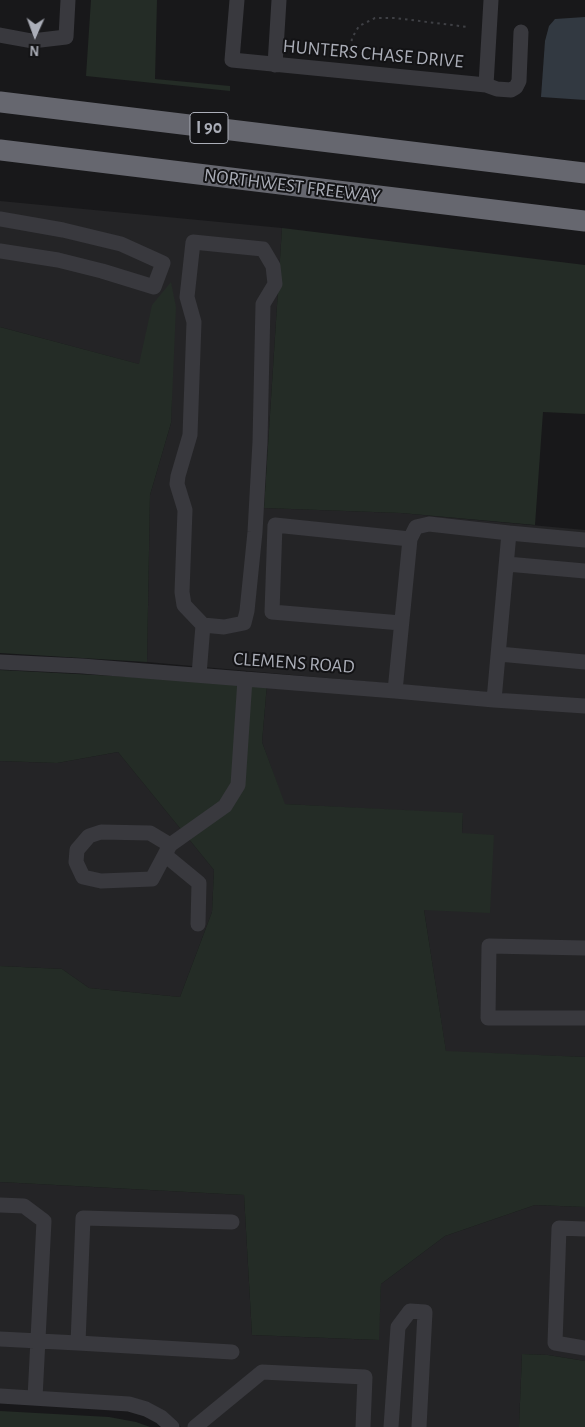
<!DOCTYPE html>
<html>
<head>
<meta charset="utf-8">
<style>
  body { margin:0 }
  #map { position:relative; width:585px; height:1427px; overflow:hidden; background:#18181a; font-family:"Alegreya Sans",sans-serif }
  canvas { display:block }
  .north { position:absolute; left:10px; top:10px; width:50px; height:50px; -webkit-text-stroke:4px #131315; paint-order:stroke; rotate:182deg; font-size:14px; font-weight:700; line-height:20px; text-align:center; color:#abaeb8 }
  .north::after { content:''; display:block; margin:auto; width:18px; height:22px; background:#abaeb8; clip-path:polygon(50% 0,100% 100%,50% 72%,0 100%) }
</style>
</head>
<body>
<div id="map">
<canvas width="585" height="1427"></canvas>
<div class="north">N</div>
</div>
<script>
const c = document.querySelector('canvas').getContext('2d');
c.lineJoin = 'round';
function fillPath(path, color) { c.fillStyle = color; c.fill(path, 'evenodd'); }
const shape = rows => new Path2D(rows.map(r => 'M' + r).join(''));
function trace(path, color, width, dash) { c.strokeStyle = color; c.lineWidth = width; c.lineCap = dash ? 'butt' : 'round'; c.setLineDash(dash || []); c.stroke(path); }
function drawText(font, color, halo, rows, align = 'center') {
  c.font = font + ' "Alegreya Sans",sans-serif'; c.lineWidth = 4; c.setLineDash([]); c.textBaseline = 'middle'; c.strokeStyle = halo; c.fillStyle = color; for (const [text, x, y, turn = 0] of rows) {
    c.save(); c.translate(x, y); c.rotate((+turn || 0) * Math.PI / 180); c.textAlign = isNaN(turn) ? turn : align; if (halo) c.strokeText(text, 0, 0); c.fillText(text, 0, 0); c.restore();
  }
}
fillPath(shape([
  [0,201,282,228,264,508,401,513,585,530,585,701,147,662,150,495,171,423,172,373,0,327],
  [267,684,585,712,585,1057,446,1052,424,910,462,833,463,814,284,804,262,742],
  [118,752,214,870,212,912,180,997,89,988,62,969,0,966,0,761,57,763],
  [0,1182,244,1195,252,1335,378,1340,381,1284,445,1236,535,1205,585,1207,585,1361,548,1355,522,1354,519,1427,181,1427,162,1410,0,1391]
]), '#242426');
fillPath(shape([
  [91,0,157,0,155,79,230,86,230,91,86,76],
  [282,228,585,265,585,414,543,412,535,525,401,513,264,508],
  [171,282,176,307,171,423,150,495,147,662,0,653,0,327,139,364,152,305],
  [0,670,267,684,262,742,285,804,463,813,462,833,494,835,490,913,424,910,446,1051,585,1057,585,1207,535,1205,445,1236,381,1284,379,1340,252,1335,244,1195,0,1182,0,966,62,969,89,988,180,997,212,912,214,870,118,752,57,763,0,761],
  [522,1354,548,1355,585,1361,585,1427,519,1427],
  [0,1411,109,1417,136,1422,150,1427,0,1427]
]), '#242c26');
fillPath(shape([
  [585,17,585,100,541,97,545,41,549,26,555,19]
]), '#323941');
trace(shape([
  [350,54,352,38,359,26,375,18,395,18,468,27]
]), '#3f4045', 2, [2.5, 4]);
trace(shape([
  [237,0,232,60,486,85,491,0],
  [0,35,32,41,66,37,68,0],
  [275,65,279,0],
  [486,85,497,89,511,90,516,87,519,81,521,32],
  [0,219,63,230,121,244,163,263,154,287,102,271,58,260,0,251],
  [509,533,585,540],
  [410,539,416,527,429,524,509,533,494,700],
  [507,564,585,571],
  [499,654,585,662],
  [0,662,82,666,395,691,494,700,585,706],
  [199,675,203,625,184,605,182,592,185,510,177,484,178,476,190,435,194,322,187,297,193,242,263,249,273,266,275,284,263,304,260,442,255,532,247,611,244,623,224,627,203,625],
  [395,691,410,539,275,525,272,612,401,623],
  [170,845,150,833,101,832,89,836,77,850,76,862,83,877,101,881,152,879,170,845,225,806,238,785,245,679],
  [165,855,199,883,198,924],
  [585,948,489,946,488,1018,585,1018],
  [0,1205,24,1206,44,1221,35,1398],
  [585,1229,559,1228,555,1343,585,1348],
  [0,1339,78,1343,83,1218,232,1222],
  [78,1343,232,1352],
  [0,1396,129,1404,146,1409,161,1417,172,1427],
  [195,1427,262,1372,365,1377,363,1427],
  [391,1427,398,1327,410,1311,425,1312,419,1427]
]), '#39393e', 15);
trace(shape([
  [0,102,585,173],
  [0,150,585,221]
]), '#66676f', 21);
for (const [x, y, w] of [
  [209,128,38]
]) { const box = new Path2D(); box.roundRect(x - w / 2, y - 15.5, w, 31, 4); c.fillStyle = '#131315'; c.fill(box); trace(box, '#abaeb8', 1); }
drawText('bold 18px', '#abaeb8', null, [
  ["I 90",209,128]
]);
drawText('19px', '#abaeb8', '#131315', [
  ["HUNTERS CHASE DRIVE",373,54,5],
  ["NORTHWEST FREEWAY",292,186,7],
  ["CLEMENS ROAD",294,663,4]
]);
</script>
</body>
</html>
